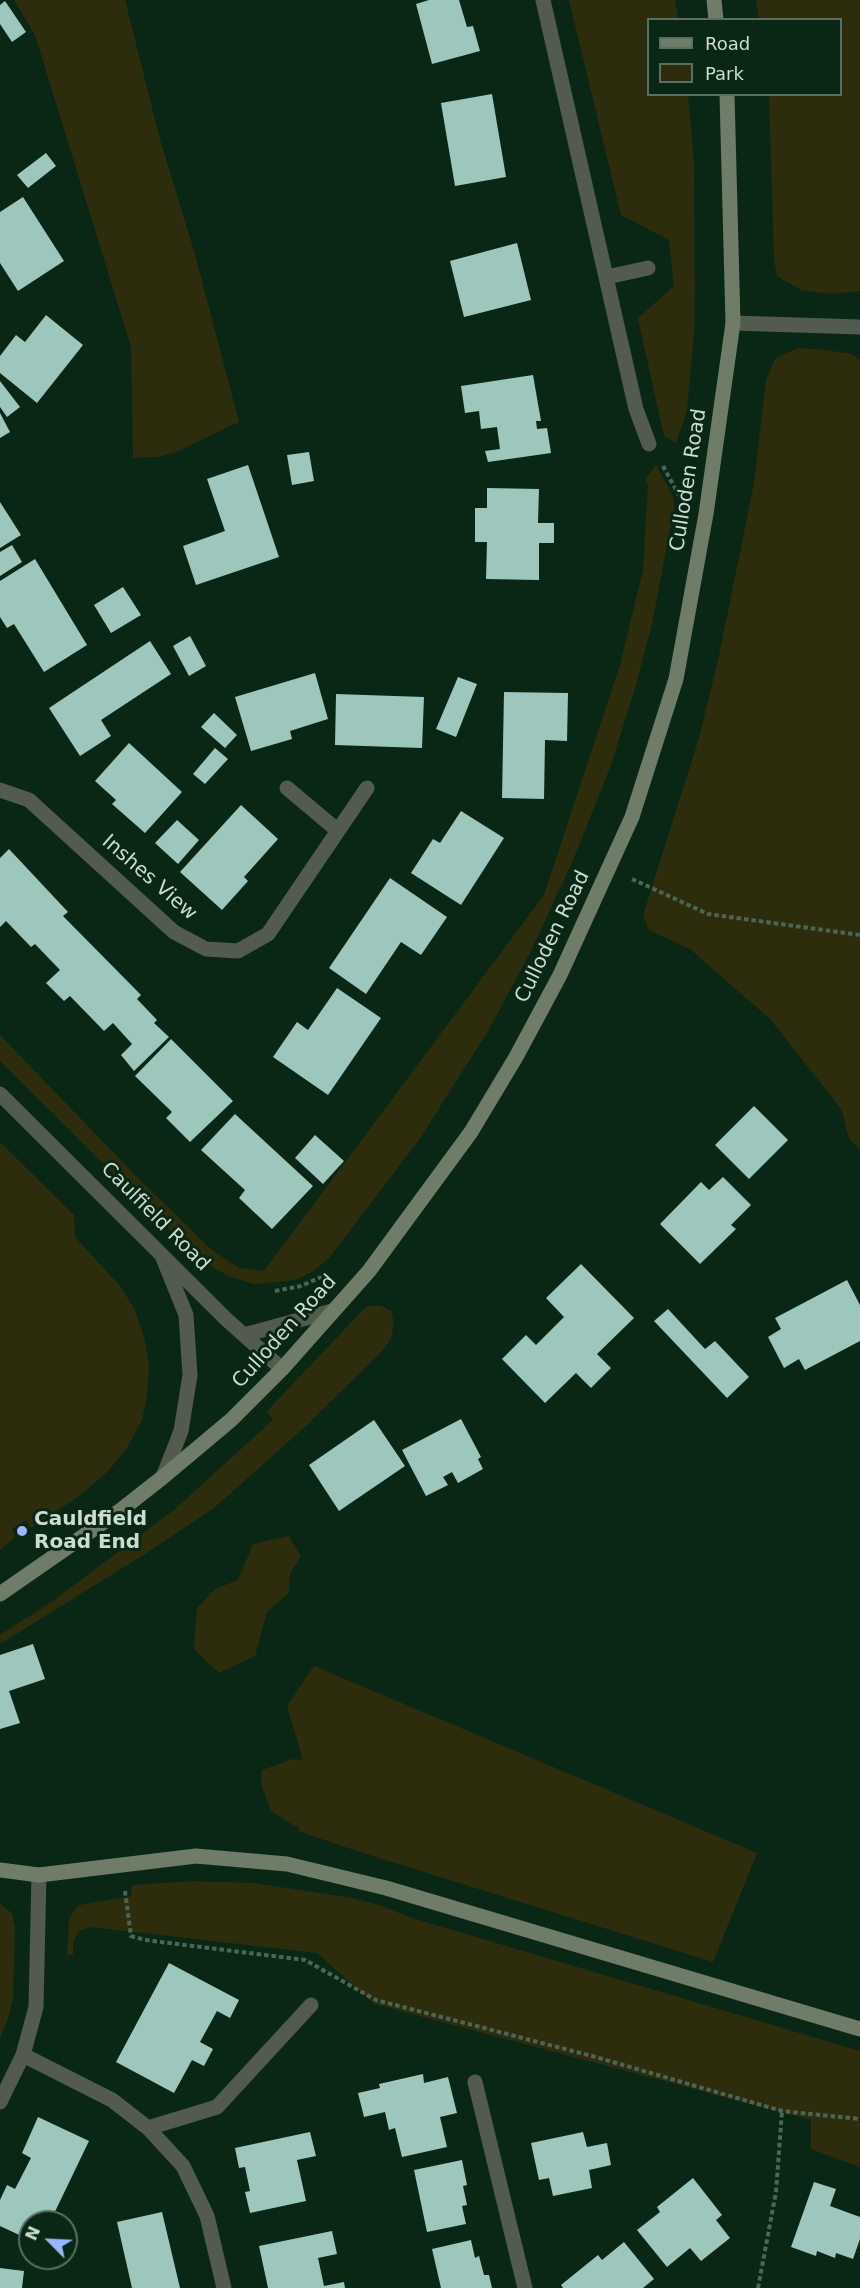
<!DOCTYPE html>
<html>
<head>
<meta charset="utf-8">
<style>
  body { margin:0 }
  #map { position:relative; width:860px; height:2288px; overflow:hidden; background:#0a2716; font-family:"DejaVu Sans",sans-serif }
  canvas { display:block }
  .legend { position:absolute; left:647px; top:18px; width:195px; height:78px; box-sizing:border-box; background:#0a2716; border:2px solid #586f61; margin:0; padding:8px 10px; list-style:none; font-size:18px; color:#ccdcd1 }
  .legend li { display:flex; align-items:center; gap:12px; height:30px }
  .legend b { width:30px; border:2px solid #586f61 }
  .north { position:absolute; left:18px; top:2210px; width:60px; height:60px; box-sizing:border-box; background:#0a2716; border:2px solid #586f61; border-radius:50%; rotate:294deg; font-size:16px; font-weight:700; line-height:24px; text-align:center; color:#ccdcd1 }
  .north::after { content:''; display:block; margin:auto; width:21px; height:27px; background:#97b6fd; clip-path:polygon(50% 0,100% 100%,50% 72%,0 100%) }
</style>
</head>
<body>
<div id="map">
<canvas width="860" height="2288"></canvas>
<ul class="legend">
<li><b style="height:8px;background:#6f7c67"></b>Road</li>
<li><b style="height:16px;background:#2d2d0d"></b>Park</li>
</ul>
<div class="north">N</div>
</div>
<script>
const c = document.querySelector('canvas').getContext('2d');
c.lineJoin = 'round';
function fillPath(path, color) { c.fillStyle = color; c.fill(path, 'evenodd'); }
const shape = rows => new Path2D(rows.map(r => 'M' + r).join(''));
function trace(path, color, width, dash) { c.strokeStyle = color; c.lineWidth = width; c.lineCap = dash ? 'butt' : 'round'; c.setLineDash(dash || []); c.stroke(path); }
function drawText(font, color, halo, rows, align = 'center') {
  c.font = font + ' "DejaVu Sans",sans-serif'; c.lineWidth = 6; c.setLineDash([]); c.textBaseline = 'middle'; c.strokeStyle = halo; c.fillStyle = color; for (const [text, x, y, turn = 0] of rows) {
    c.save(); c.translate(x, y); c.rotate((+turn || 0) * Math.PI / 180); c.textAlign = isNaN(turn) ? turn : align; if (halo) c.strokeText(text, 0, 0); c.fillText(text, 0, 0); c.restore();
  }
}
fillPath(shape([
  [14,0,125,0,159,136,194,251,239,422,174,453,156,457,133,458,131,347,35,35],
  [569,0,675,0,678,19,648,20,648,94,688,95,694,162,695,320,687,411,676,443,664,436,638,318,674,286,669,240,621,215],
  [756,0,860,0,860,291,831,294,801,290,777,276,774,259,769,95,840,94,840,20,759,19],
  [797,348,825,350,851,354,860,359,860,1150,849,1139,842,1110,770,1019,690,949,649,930,643,915,699,738,719,656,754,483,766,380,775,359],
  [656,465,673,496,674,509,652,624,636,685,611,765,573,860,532,949,488,1031,419,1140,329,1258,312,1272,295,1280,275,1282,254,1284,231,1277,214,1268,195,1254,167,1227,0,1061,0,1035,142,1182,212,1250,239,1268,264,1271,544,895,620,665,643,570,648,485,645,479],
  [0,1142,74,1215,75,1237,120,1286,134,1308,144,1337,149,1365,147,1395,142,1420,126,1450,108,1471,82,1494,31,1528,26,1520,12,1529,15,1537,0,1550],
  [369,1306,382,1306,391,1311,394,1322,391,1339,383,1350,306,1426,214,1508,145,1554,0,1644,0,1635,54,1600,175,1509,273,1420,267,1411,364,1309],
  [289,1536,301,1557,290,1573,289,1593,267,1612,255,1656,219,1673,194,1649,197,1608,215,1589,238,1580,253,1544],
  [314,1666,757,1853,713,1962,360,1852,298,1831,299,1827,294,1826,271,1811,261,1784,262,1770,293,1759,303,1760,287,1706],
  [196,1881,254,1883,352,1898,379,1905,412,1918,860,2051,860,2167,811,2149,811,2120,374,2004,317,1953,91,1927,79,1931,73,1943,73,1955,67,1955,69,1919,76,1908,80,1905,131,1896,132,1885],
  [0,1904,12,1913,15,1927,13,1997,9,2015,0,2038]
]), '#2d2d0d');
fillPath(shape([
  [429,0,459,0,467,27,473,26,480,51,432,64,416,4],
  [5,1,26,32,12,42,0,24,0,5],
  [492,94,506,177,455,186,441,103],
  [46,153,56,166,28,188,17,175],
  [23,197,64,261,18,291,0,263,0,212],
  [517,243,531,300,464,317,450,261],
  [46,315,83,345,37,403,0,373,0,356,16,335,25,342],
  [533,375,541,421,536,421,537,429,547,428,551,453,488,462,485,451,500,449,497,427,481,429,479,411,465,413,461,386],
  [0,381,20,407,7,417,0,407],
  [0,413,10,432,0,438],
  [309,452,314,481,292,485,287,455],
  [248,465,279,557,196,585,183,546,225,531,207,479],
  [487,488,539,489,538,523,554,523,554,543,539,543,539,580,486,579,487,542,475,542,475,508,487,508],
  [0,502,21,535,0,548],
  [12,545,22,562,0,576,0,552],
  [35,559,87,645,44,672,14,624,7,628,0,617,0,581],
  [123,587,141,615,111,633,94,605],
  [190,636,206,666,189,676,173,646],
  [150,641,171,674,101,720,111,736,80,756,49,708],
  [315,673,328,719,290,731,292,739,251,751,235,697],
  [458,677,477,684,456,737,436,729],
  [504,692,568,693,567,741,545,740,544,799,502,798],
  [336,694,424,697,422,748,335,745],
  [214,713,237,735,225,748,201,727],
  [129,743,182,792,145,833,112,804,116,800,95,781],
  [215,748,228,759,205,784,193,774],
  [241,805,278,839,244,877,248,881,222,910,180,872],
  [461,811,504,838,461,905,411,873,433,839,440,843],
  [177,820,199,840,178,864,155,843],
  [9,849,68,912,63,916,141,995,137,999,157,1020,154,1023,169,1037,134,1071,121,1055,132,1044,113,1023,104,1031,70,996,64,1001,46,983,60,970,35,944,31,947,6,921,0,927,0,858],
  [390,878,447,917,421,955,401,942,366,994,329,968],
  [337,988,381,1018,328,1095,273,1057,297,1022,308,1030],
  [171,1039,233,1101,190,1142,166,1118,172,1112,135,1076],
  [754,1106,788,1140,749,1179,715,1145],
  [235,1114,313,1186,272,1229,239,1198,245,1190,201,1150],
  [315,1135,344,1161,323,1184,295,1158],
  [723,1177,751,1205,731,1225,736,1229,700,1264,660,1224,701,1182,709,1190],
  [581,1264,634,1318,597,1354,611,1368,591,1388,576,1373,545,1403,502,1359,526,1335,536,1345,564,1317,546,1298],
  [847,1280,860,1305,860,1341,805,1370,799,1359,784,1368,768,1337,781,1329,775,1318],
  [668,1309,705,1349,715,1341,749,1377,727,1398,654,1321],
  [461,1419,481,1457,478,1459,483,1469,458,1483,452,1472,443,1477,448,1485,426,1496,402,1450],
  [374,1420,405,1466,339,1511,309,1465],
  [33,1644,45,1679,9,1691,20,1723,0,1729,0,1655],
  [169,1963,239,2000,230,2018,217,2011,200,2042,213,2049,204,2066,192,2060,174,2093,116,2062],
  [423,2074,424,2083,448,2077,457,2113,440,2117,447,2147,402,2157,395,2128,389,2130,385,2112,364,2117,358,2093,380,2088,379,2084],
  [38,2117,89,2141,50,2222,30,2222,30,2240,0,2226,0,2200,7,2185,15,2189,31,2158,22,2153],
  [310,2132,316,2156,297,2160,306,2201,250,2213,245,2192,250,2191,245,2167,239,2168,235,2148],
  [583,2132,587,2147,607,2143,611,2165,589,2170,592,2188,553,2196,549,2178,539,2180,531,2143],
  [462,2160,467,2185,463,2186,467,2205,462,2206,466,2224,427,2232,414,2170],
  [693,2178,722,2215,716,2220,730,2238,701,2261,690,2248,667,2267,637,2230,660,2212,657,2207],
  [814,2182,836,2189,830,2206,860,2217,860,2239,853,2259,836,2253,835,2258,817,2251,816,2256,791,2247],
  [162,2212,180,2288,132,2288,117,2222],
  [332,2231,337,2254,318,2258,324,2286,344,2282,345,2288,268,2288,259,2246],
  [471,2240,475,2258,479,2256,484,2275,489,2275,492,2288,441,2288,432,2249],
  [624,2242,654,2279,643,2288,563,2288,561,2285,598,2255,602,2260],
  [0,2268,24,2271,22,2288,0,2288]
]), '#9dc7bc');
trace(shape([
  [663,466,681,499],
  [632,879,708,914,860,935],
  [275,1291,301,1286,328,1274],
  [125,1891,131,1936,145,1940,305,1960,376,2000,592,2056,782,2111,860,2119],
  [758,2288,776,2192,782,2111]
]), '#4d6557', 4, [4.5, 3]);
trace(shape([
  [543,0,636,409,649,444],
  [607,277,648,268],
  [733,323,860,327],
  [287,788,337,830],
  [0,790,29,800,174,932,206,949,238,951,268,934,367,788],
  [23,2055,112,2100,148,2128,183,2166,207,2216,224,2288],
  [475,2082,525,2288],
  [0,2102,23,2055,36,2007,39,1875],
  [148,2128,217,2107,311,2005]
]), '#535b4e', 15);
trace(shape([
  [0,1094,226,1319,282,1369],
  [163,1258,186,1315,190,1375,181,1431,163,1477],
  [244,1335,332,1311]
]), '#535b4e', 15);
trace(shape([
  [714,0,716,20],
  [0,1594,121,1510,163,1477,231,1420,282,1369,369,1271,471,1132,516,1057,560,975,632,817,676,679,706,514,733,323,727,94],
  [0,1870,39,1875,196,1856,287,1864,386,1888,860,2029]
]), '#6f7c67', 15);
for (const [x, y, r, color] of [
  [22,1531,6,"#97b6fd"]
]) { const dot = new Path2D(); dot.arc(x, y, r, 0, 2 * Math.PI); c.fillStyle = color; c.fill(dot); trace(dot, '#0a2716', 2); }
drawText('20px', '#ccdcd1', '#0a2716', [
  ["Culloden Road",689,480,-81],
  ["Inshes View",149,878,41],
  ["Culloden Road",553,937,-64],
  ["Caulfield Road",155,1217,45],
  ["Culloden Road",285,1332,-48]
]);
drawText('bold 20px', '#ccdcd1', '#0a2716', [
  ["Cauldfield",34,1520],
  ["Road End",34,1543]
], 'left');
</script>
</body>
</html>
